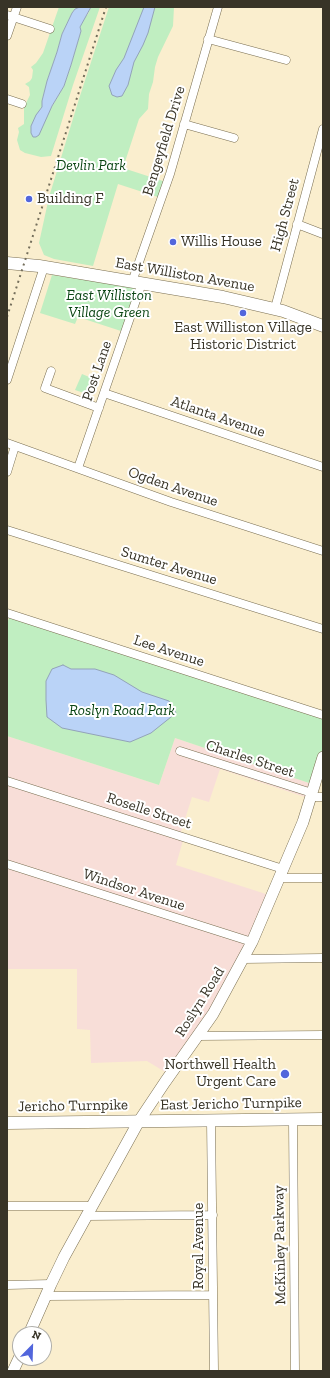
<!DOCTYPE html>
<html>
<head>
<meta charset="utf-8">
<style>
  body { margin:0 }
  #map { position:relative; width:330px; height:1378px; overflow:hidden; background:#faeece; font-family:"Zilla Slab",serif }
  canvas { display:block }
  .frame { position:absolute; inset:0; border:8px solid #383427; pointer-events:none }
  .north { position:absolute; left:12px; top:1326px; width:40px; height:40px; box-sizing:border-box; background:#fff; border:1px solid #afaea9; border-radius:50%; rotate:23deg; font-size:11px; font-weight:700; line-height:16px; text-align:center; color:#383427 }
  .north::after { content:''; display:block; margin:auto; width:14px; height:18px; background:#5266dc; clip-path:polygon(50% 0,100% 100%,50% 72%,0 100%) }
</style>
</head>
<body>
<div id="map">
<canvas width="330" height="1378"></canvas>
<div class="frame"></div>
<div class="north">N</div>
</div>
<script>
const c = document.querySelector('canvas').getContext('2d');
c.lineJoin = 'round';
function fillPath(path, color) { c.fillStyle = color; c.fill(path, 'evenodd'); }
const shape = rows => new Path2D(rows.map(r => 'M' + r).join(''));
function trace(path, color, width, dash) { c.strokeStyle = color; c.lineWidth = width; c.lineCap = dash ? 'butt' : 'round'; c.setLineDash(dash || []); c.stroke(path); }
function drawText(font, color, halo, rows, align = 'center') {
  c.font = font + ' "Zilla Slab",serif'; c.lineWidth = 4; c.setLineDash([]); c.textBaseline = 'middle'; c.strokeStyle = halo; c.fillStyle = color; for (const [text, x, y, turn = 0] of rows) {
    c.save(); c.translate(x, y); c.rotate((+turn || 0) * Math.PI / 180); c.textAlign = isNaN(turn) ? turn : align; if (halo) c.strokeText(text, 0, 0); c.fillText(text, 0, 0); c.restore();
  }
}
fillPath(shape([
  [7,736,159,785,175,738,315,785,311,799,220,769,209,802,192,797,180,835,184,837,176,865,272,896,251,944,170,1075,147,1061,91,1063,90,1030,77,1029,77,969,7,969]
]), '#f8ded8');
fillPath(shape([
  [59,7,80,7,75,9,72,13,62,34,57,52,47,81,42,101,42,107,39,111,47,115,64,86,71,65,81,31,80,27,85,17,88,14,91,7,100,7,73,85,51,156,41,157,25,153,20,150,17,140,19,132,18,128,24,124,24,107,30,95,29,87,25,84,30,81,32,78,33,70,31,67,36,63,43,53],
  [109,7,174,7,173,26,158,57,155,67,153,82,149,94,148,109,139,119,123,168,166,182,161,198,118,184,93,266,54,259,44,255,39,243,49,197,79,99],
  [52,275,139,288,124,332,78,317,75,324,40,313],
  [82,374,94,379,90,395,75,390],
  [11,614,323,715,323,757,315,785,175,738,159,785,7,736,7,623]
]), '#c0eec1');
const water = shape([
  [80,7,91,7,80,27,81,31,71,65,64,86,52,106,39,135,36,137,33,137,31,133,31,126,36,115,42,107,42,101,47,81,57,52,62,34,72,13,75,9,80,7],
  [144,7,155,7,148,33,143,45,134,62,128,85,122,96,117,97,112,95,109,86,116,70,124,58,144,7],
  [63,665,71,669,95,669,114,675,142,692,169,701,176,713,151,733,130,742,62,728,47,717,46,700,46,681,52,669,63,665]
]);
fillPath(water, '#bad3f7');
trace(water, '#93a3b9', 1);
const minor = shape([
  [7,15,50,29],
  [7,36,17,7],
  [208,39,286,60],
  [7,99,22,104],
  [184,124,234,138],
  [297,224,323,234],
  [132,282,170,174,218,7],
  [275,308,323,129],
  [51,371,45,388,99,408],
  [7,380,44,267],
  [104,393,323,467],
  [7,443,171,502,323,551],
  [78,468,142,283],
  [7,472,15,446],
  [7,530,323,629],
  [7,613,323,715],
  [180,751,312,793],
  [7,781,283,869],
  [311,797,323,797],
  [7,864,252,942],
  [280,878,323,878],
  [243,959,323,958],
  [198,1036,323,1035],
  [293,1120,295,1371],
  [211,1121,214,1371],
  [7,1206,92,1206],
  [86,1216,213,1215],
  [7,1285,51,1284],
  [45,1296,213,1295]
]);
const secondary = shape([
  [29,1334,51,1284,64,1257,139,1121,165,1082,213,1014,252,942,303,822,323,757],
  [13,1371,20,1356]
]);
const primary = shape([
  [7,263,39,266,223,297,283,311,323,326],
  [7,1123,323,1119]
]);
trace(minor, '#7a6f52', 9);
trace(secondary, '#7a6f52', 12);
trace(primary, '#7a6f52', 13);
trace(minor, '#fff', 8);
trace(secondary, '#fff', 11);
trace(primary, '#fff', 12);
trace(shape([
  [7,317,106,7]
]), '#746e5b', 2, [2, 4]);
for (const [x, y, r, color] of [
  [29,199,4,"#5266dc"],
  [173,242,4,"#5266dc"],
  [243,313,4,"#5266dc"],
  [285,1074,5,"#5266dc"]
]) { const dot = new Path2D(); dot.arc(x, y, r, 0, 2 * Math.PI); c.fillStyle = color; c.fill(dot); trace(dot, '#fff', 1.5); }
drawText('15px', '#383427', '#fff', [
  ["Bengeyfield Drive",164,141,-73],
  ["High Street",285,215,-75],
  ["East Williston Avenue",185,275,10],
  ["Post Lane",97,371,-71],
  ["Atlanta Avenue",218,417,19],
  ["Ogden Avenue",173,487,19],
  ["Sumter Avenue",169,566,17],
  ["Lee Avenue",169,651,18],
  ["Charles Street",250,759,18],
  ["Roselle Street",149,811,18],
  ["Windsor Avenue",134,890,18],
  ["Roslyn Road",200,1002,-58],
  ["East Jericho Turnpike",231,1104,-1],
  ["Jericho Turnpike",73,1106,-1],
  ["McKinley Parkway",280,1245,-91],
  ["Royal Avenue",199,1246,-90]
]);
drawText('italic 15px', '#0b4614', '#fff', [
  ["Devlin Park",91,166],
  ["East Williston",109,296],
  ["Village Green",109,313],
  ["Roslyn Road Park",122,711]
]);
drawText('15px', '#383427', '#fff', [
  ["Building F",37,199],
  ["Willis House",181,242],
  ["East Williston Village",243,328,"center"],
  ["Historic District",243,345,"center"],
  ["Northwell Health",276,1065,"right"],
  ["Urgent Care",276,1082,"right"]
], 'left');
</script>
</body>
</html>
